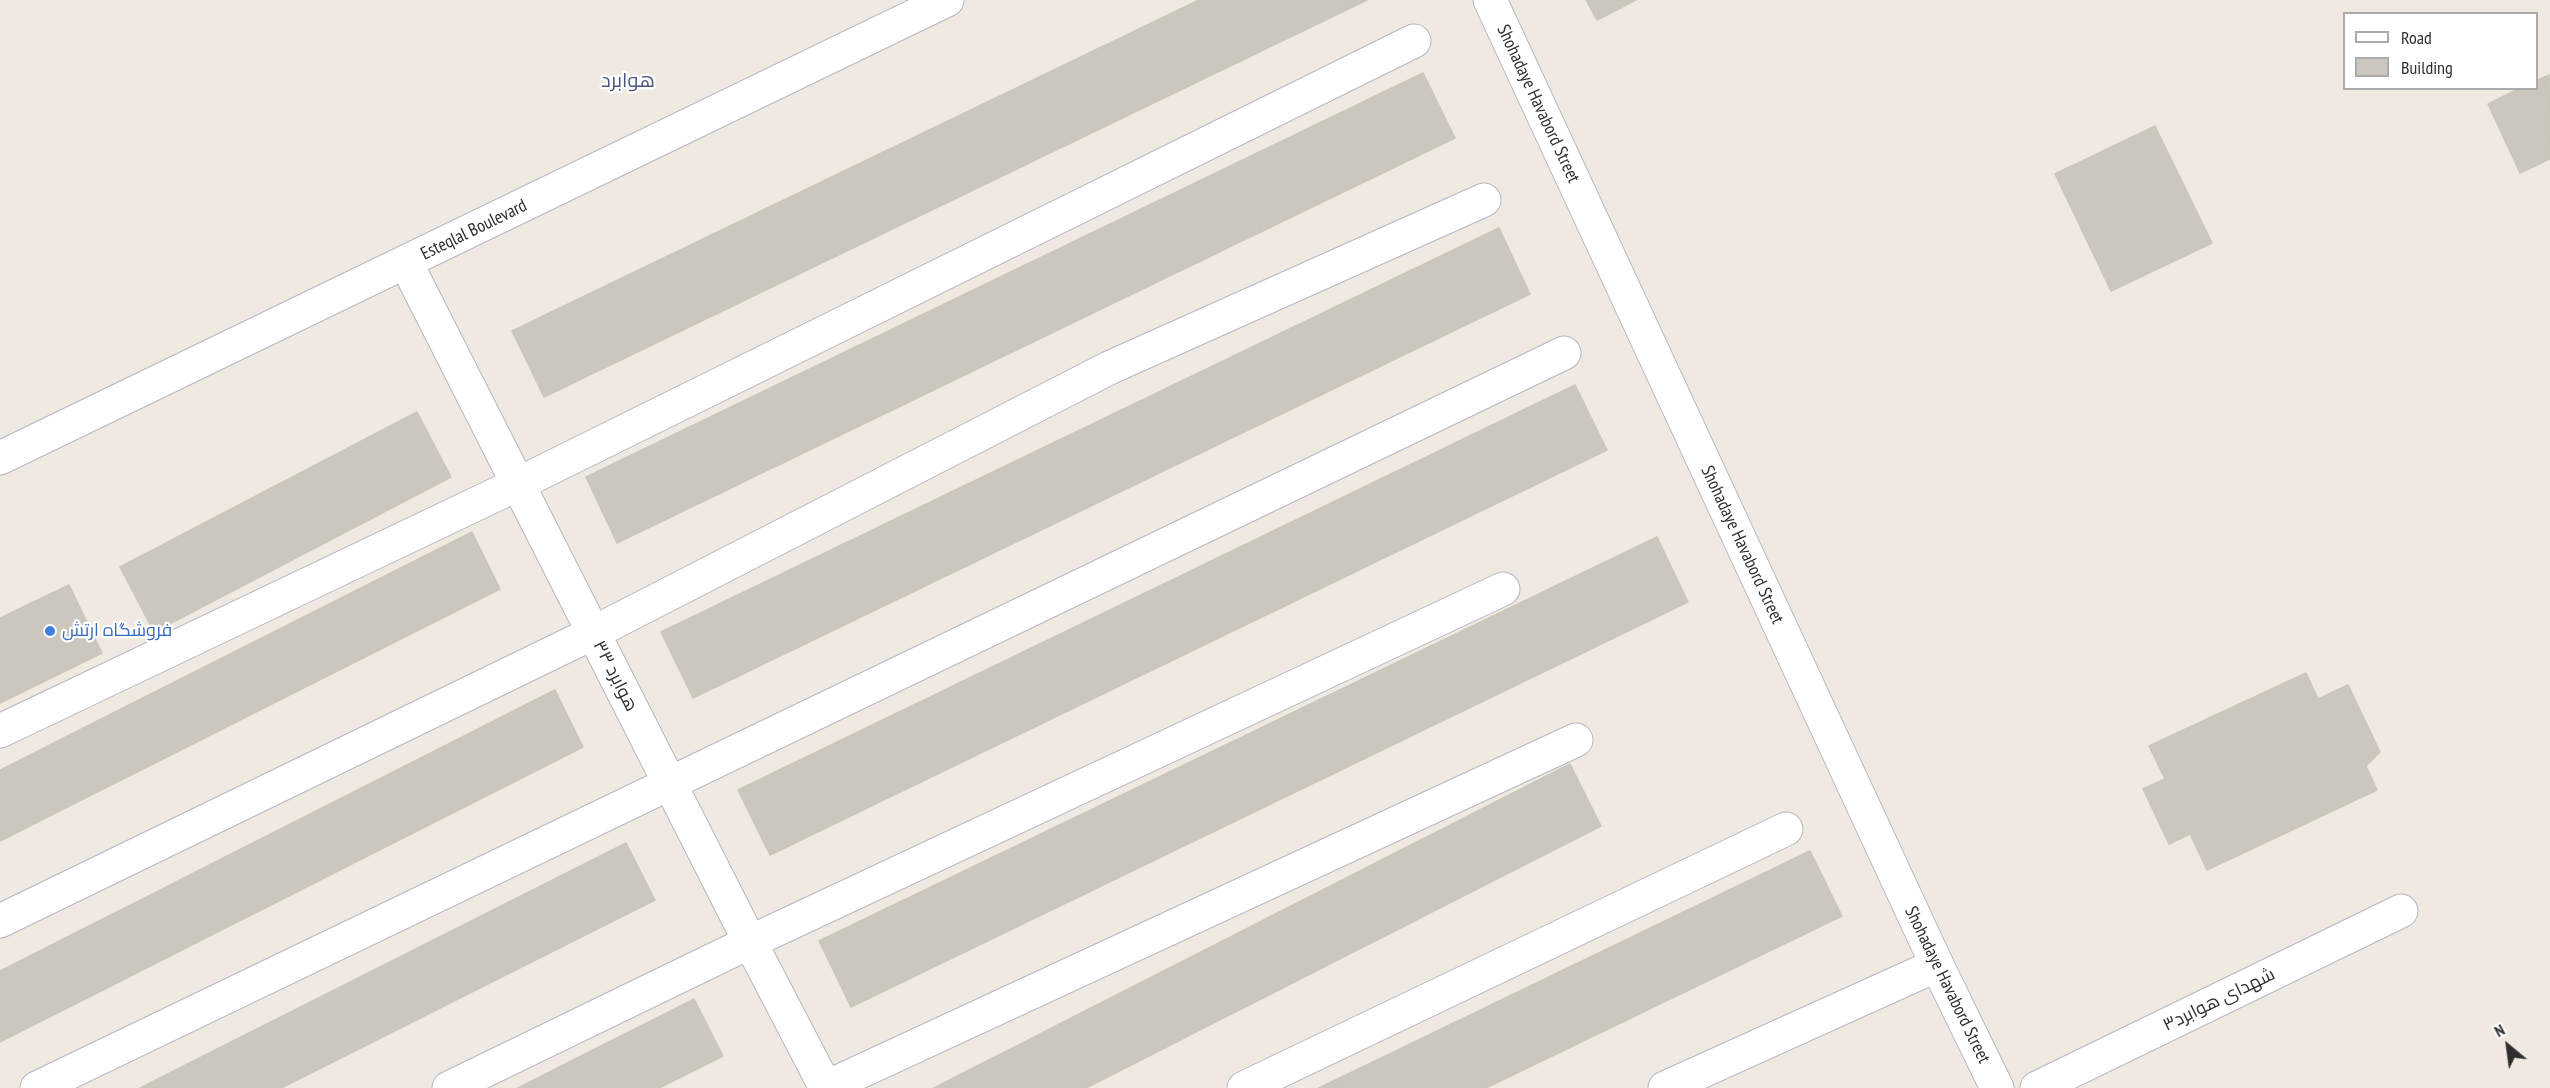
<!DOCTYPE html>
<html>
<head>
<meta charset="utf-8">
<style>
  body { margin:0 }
  #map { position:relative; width:2550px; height:1088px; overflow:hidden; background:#efe9e1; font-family:"PT Sans Narrow",sans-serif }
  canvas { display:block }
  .legend { position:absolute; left:2343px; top:12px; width:195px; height:78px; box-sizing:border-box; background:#fff; border:2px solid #ababab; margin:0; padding:8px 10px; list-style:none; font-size:18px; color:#2e2e2e }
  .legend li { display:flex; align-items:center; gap:12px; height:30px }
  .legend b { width:30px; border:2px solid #ababab }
  .north { position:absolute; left:2478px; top:1016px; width:60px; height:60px; -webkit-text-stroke:4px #fff; paint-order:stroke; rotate:331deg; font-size:16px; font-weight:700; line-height:24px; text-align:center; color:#2e2e2e }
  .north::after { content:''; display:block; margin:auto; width:21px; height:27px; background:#2e2e2e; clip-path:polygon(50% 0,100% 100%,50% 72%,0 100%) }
</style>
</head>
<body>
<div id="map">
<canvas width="2550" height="1088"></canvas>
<ul class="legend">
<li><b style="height:8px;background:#fff"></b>Road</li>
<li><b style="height:16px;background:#cbc7bf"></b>Building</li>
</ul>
<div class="north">N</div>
</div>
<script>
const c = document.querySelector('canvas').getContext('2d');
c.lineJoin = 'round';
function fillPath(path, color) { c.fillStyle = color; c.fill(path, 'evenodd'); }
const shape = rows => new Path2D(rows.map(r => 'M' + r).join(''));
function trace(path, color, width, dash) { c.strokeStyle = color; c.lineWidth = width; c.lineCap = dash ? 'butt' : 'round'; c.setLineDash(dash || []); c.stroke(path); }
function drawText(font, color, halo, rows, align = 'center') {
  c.font = font + ' "PT Sans Narrow",Cairo,sans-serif'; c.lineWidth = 4.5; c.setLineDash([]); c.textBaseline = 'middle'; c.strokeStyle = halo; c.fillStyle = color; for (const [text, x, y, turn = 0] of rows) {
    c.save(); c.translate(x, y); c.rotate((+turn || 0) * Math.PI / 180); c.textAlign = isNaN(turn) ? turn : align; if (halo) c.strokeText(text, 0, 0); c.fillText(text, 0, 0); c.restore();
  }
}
const building = shape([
  [1199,0,1367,0,544,397,512,331,1199,0],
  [1586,0,1636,0,1597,20,1586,0],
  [1423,73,1455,138,617,543,586,477,1423,73],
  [2549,75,2550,159,2520,173,2488,104,2520,88,2536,88,2536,81,2549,75],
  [2155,126,2212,243,2111,291,2055,174,2155,126],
  [1499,228,1530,294,693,698,661,632,1499,228],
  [1575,385,1607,450,770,855,738,790,1575,385],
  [417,412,451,477,154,632,120,567,417,412],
  [472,532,500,589,0,841,0,770,472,532],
  [1657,537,1688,602,851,1007,819,941,1657,537],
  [69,585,102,653,0,703,0,618,69,585],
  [2306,673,2318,699,2348,685,2380,752,2366,766,2377,790,2207,870,2190,834,2169,844,2143,789,2165,779,2149,746,2306,673],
  [555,690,583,747,0,1042,0,971,555,690],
  [1570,764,1601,826,1086,1088,934,1088,1570,764],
  [626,843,655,900,281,1088,140,1088,626,843],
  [1810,851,1842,916,1486,1088,1319,1088,1810,851],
  [694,999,723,1056,659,1088,518,1088,694,999]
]);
fillPath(building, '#cbc7bf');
trace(building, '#cbc5ba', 1.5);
const minor = shape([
  [406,263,750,942,826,1088],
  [0,731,518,484,1414,41],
  [0,921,593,633,1109,368,1484,200],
  [37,1088,1564,353],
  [449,1088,750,942,1503,589],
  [825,1088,1576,740],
  [1244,1088,1786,829],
  [1665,1088,1937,965],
  [2037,1088,2401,911]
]);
const tertiary = shape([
  [1490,0,1937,965,1997,1088]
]);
const secondary = shape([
  [0,458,947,0]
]);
trace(minor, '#b4b7c1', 35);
trace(tertiary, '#b4b7c1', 35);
trace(secondary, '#b4b7c1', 35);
trace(minor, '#fff', 33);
trace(tertiary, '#fff', 33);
trace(secondary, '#fff', 33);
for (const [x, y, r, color] of [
  [50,631,6,"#3f7fe0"]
]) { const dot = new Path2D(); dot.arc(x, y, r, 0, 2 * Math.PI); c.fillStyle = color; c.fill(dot); trace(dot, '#fff', 2); }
drawText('18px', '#2e2e2e', '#fff', [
  ["Shohadaye Havabord Street",1538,104,65],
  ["Esteqlal Boulevard",474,230,-26],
  ["Shohadaye Havabord Street",1742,545,65],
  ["۳۳ هوابرد",615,676,63],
  ["Shohadaye Havabord Street",1947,985,64],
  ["۳شهدای هوابرد",2219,1000,-26]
]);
drawText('18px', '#366cbe', '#fff', [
  ["فروشگاه ارتش",62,631]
], 'left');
drawText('20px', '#4d5680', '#fff', [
  ["هوابرد",628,81]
]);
</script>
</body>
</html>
